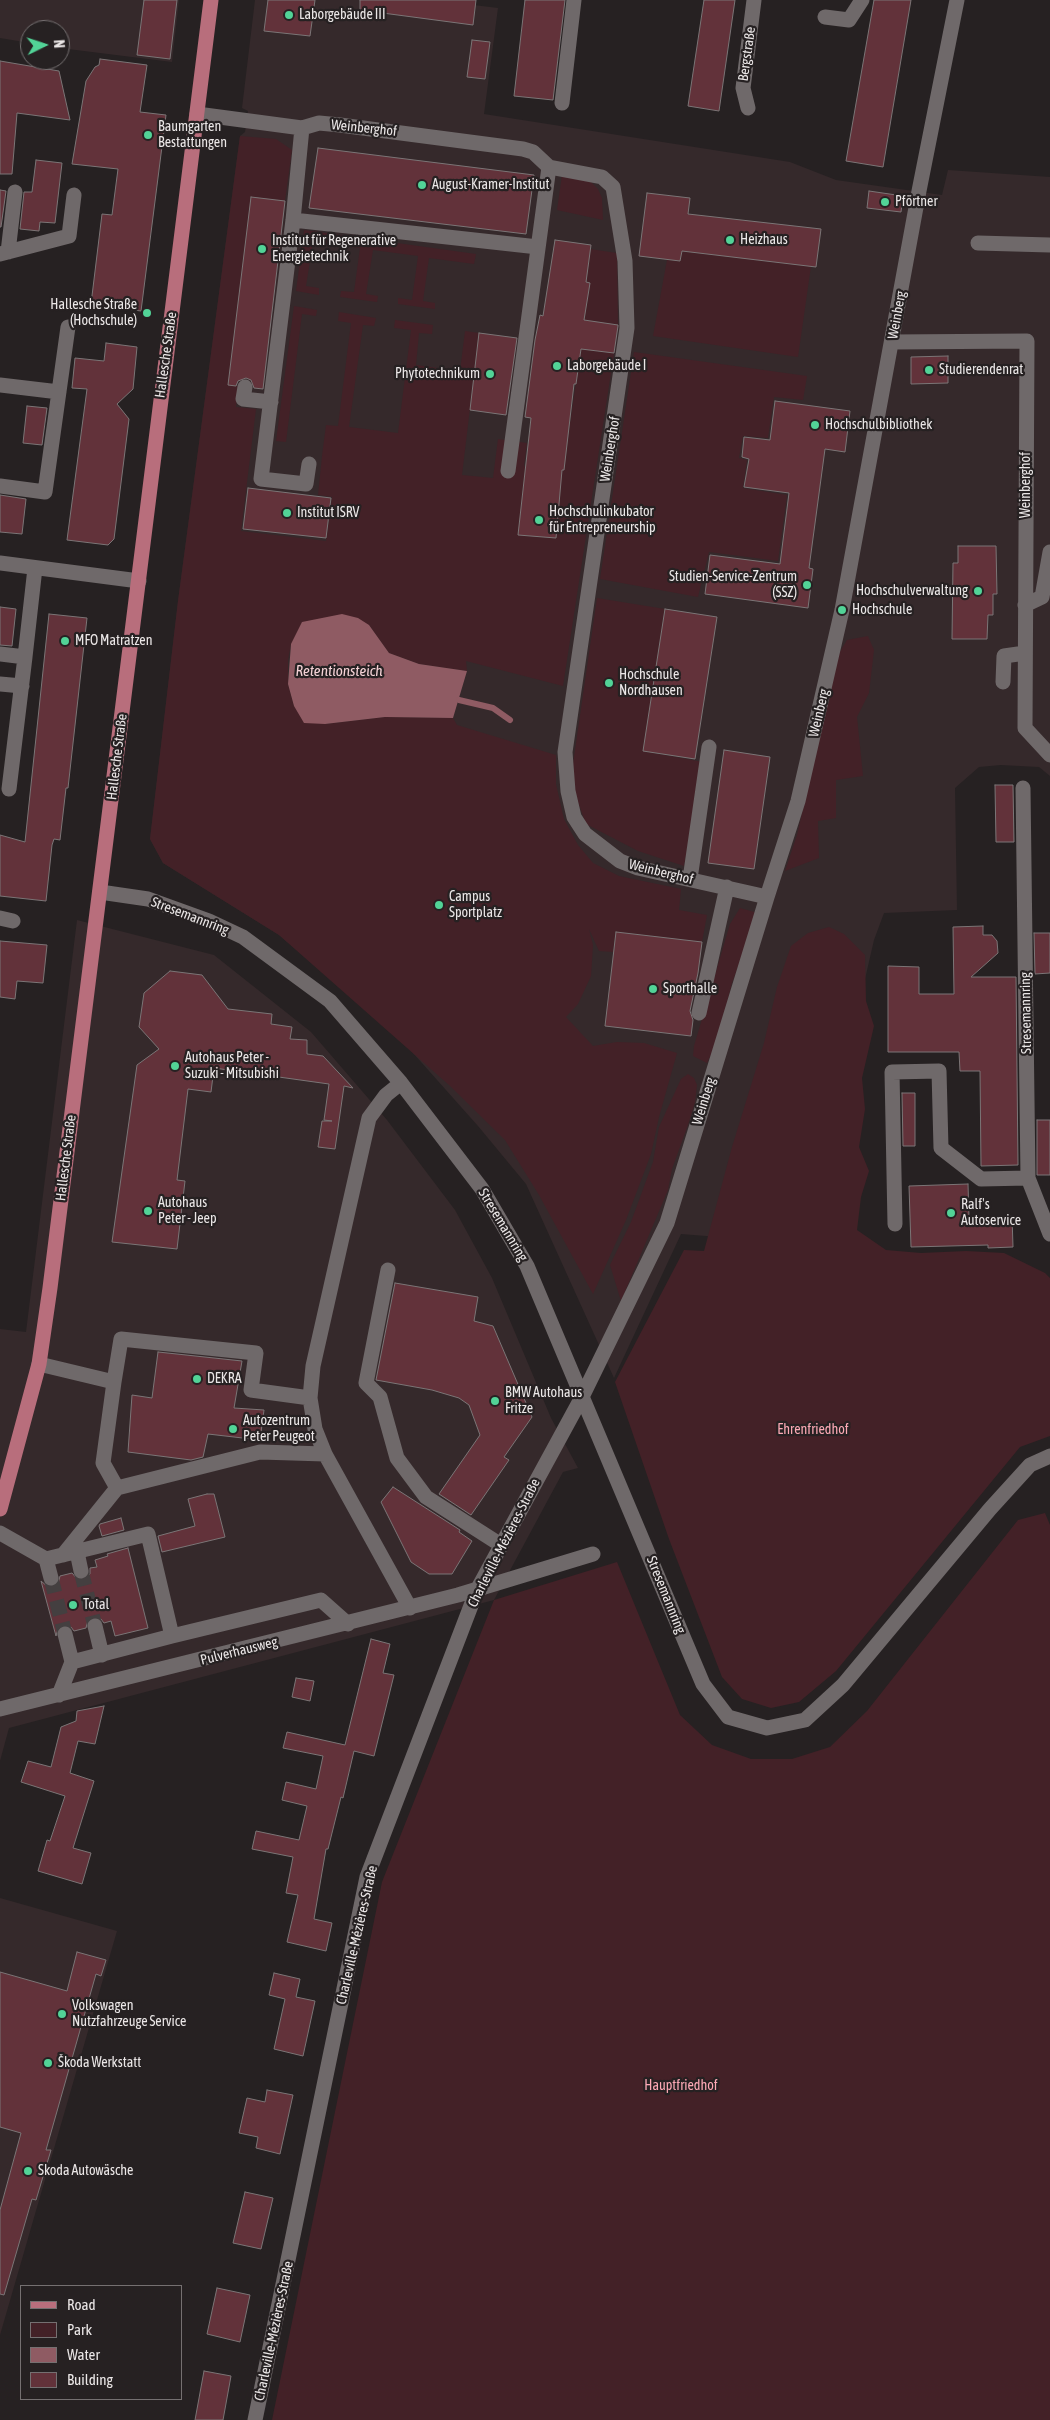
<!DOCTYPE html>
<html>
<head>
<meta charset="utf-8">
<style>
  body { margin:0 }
  #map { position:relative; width:1050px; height:2420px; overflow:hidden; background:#262122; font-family:"Asap Condensed",sans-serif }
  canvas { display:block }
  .legend { position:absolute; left:20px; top:2285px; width:162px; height:115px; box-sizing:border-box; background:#262122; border:1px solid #757071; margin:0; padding:6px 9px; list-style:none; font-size:15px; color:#ebe7e7 }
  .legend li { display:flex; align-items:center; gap:10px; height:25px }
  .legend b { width:25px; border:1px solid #757071 }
  .north { position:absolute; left:20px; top:20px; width:50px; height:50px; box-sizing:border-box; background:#262122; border:1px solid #757071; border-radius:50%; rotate:86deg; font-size:14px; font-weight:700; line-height:20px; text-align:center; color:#ebe7e7 }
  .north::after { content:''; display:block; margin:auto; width:18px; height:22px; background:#52d397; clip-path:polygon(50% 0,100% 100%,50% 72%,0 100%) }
</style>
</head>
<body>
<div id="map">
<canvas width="1050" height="2420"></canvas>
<ul class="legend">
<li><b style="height:6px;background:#b86e7c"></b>Road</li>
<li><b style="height:14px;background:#432127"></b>Park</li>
<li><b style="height:14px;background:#8f5b63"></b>Water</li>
<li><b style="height:14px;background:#62323a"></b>Building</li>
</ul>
<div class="north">N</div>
</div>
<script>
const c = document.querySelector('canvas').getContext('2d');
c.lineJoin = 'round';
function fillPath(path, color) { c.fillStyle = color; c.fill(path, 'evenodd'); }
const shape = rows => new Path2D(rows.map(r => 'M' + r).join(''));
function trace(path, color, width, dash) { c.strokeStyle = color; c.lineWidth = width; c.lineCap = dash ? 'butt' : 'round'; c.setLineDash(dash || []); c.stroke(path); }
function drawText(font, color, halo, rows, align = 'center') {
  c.font = font + ' "Asap Condensed",sans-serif'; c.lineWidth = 4.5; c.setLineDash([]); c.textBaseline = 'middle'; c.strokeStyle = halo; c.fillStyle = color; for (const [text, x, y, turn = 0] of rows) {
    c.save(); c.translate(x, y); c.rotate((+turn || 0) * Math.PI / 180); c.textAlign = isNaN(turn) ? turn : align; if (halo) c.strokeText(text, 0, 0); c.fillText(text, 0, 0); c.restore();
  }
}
fillPath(shape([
  [0,0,179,0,172,62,60,48,60,30,30,30,30,43,0,38],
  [255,0,432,0,498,8,484,114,790,162,836,180,942,195,948,170,1050,177,1050,776,1039,767,1001,765,979,767,955,788,957,910,884,913,874,940,836,1105,807,1244,681,1234,614,1378,526,1184,478,1126,397,1035,279,935,163,863,150,839,178,601,240,136,245,132,248,111,242,108],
  [77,920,214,955,311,1032,387,1120,455,1210,492,1278,551,1418,578,1468,563,1472,494,1600,9,1728,0,1761,0,1329,26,1332],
  [0,1898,117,1931,0,2335]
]), '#35292b');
fillPath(shape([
  [240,136,276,139,292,150,285,201,251,197,229,385,238,386,236,407,256,409,241,531,326,541,332,497,318,495,322,456,326,425,338,426,351,323,338,321,339,312,376,318,374,326,363,325,349,427,398,433,411,330,394,328,395,320,433,325,432,334,419,333,416,365,460,371,465,331,479,333,462,475,493,478,498,439,527,443,524,466,563,470,581,349,614,353,563,686,466,661,467,671,419,664,389,653,369,625,291,644,288,660,288,684,294,706,325,724,385,717,453,718,457,725,556,755,556,784,564,819,578,845,593,863,619,876,681,889,679,910,707,915,702,942,616,932,613,952,599,951,589,929,593,945,591,976,578,1004,566,1017,593,1046,617,1042,644,1043,677,1053,659,1117,651,1154,626,1220,593,1294,539,1195,505,1140,449,1085,279,935,163,863,150,839,178,601],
  [562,175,591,182,598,189,602,198,603,220,557,210],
  [304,230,476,254,474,264,429,258,423,301,435,303,435,309,398,304,398,298,412,300,418,256,373,250,366,294,378,296,377,302,340,297,341,291,354,292,360,248,313,242,306,286,319,288,319,295,296,291],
  [590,249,617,253,618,325,584,320,590,283,586,282],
  [682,251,811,266,798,357,653,336,667,260,680,261],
  [294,306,317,310,316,316,302,314,286,442,276,441],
  [634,352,807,376,803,400,774,397,768,438,743,436,739,458,747,460,743,488,787,495,778,561,709,552,698,597,600,579],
  [597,598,665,609,643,751,703,762,684,866,638,851,586,824,575,794,573,764],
  [868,636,874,650,869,693,857,717,863,776,836,780,836,818,818,821,819,858,785,871,797,835,838,655,847,640],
  [740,908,758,913,732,983,717,1042,707,1063,693,1056,694,1046,730,924],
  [829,927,844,934,865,955,866,1001,874,1026,862,1078,865,1109,859,1147,869,1171,861,1197,857,1230,886,1250,921,1253,966,1251,1004,1253,1045,1273,1050,1278,1050,1436,1020,1447,836,1671,799,1702,771,1708,742,1699,722,1677,669,1539,615,1382,684,1250,704,1251,732,1147,764,1043,777,987,791,946,808,933],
  [688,1074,694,1078,697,1085,695,1102,689,1122,672,1169,668,1190,621,1301,610,1265,631,1222,653,1162,659,1127,681,1079],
  [1045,1513,1050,1525,1050,2420,272,2420,382,1882,494,1600,617,1562,680,1715,712,1745,751,1759,792,1759,830,1747,867,1711,1018,1520]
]), '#432127');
fillPath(shape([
  [342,614,358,618,369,625,389,653,419,664,467,671,453,718,385,717,325,724,304,723,294,706,288,684,291,644,302,622]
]), '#8f5b63');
trace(shape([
  [459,700,493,708,510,720]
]), '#8f5b63', 6);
const building = shape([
  [144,0,177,0,170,59,137,55,144,0],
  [268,0,315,0,310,36,264,31,268,0],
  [360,0,476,0,473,25,360,10,360,0],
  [525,0,565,0,553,100,514,96,525,0],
  [704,0,735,0,719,111,688,106,704,0],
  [874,0,911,0,883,167,846,161,874,0],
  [472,40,490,42,485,79,467,77,472,40],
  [100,59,147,65,140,112,166,115,141,311,91,304,102,214,112,215,118,169,72,164,86,81,95,67,99,65,100,59],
  [0,61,59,71,70,120,17,113,12,174,0,174,0,61],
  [318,148,534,175,526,234,309,208,318,148],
  [36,160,62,163,55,223,40,222,39,231,20,229,24,192,32,192,36,160],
  [0,190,6,191,1,227,0,227,0,190],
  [869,191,903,196,901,212,867,208,869,191],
  [647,193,690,198,688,214,821,229,816,267,682,251,680,261,639,256,647,193],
  [251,197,285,201,263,389,254,388,251,380,246,378,238,381,236,386,228,385,251,197],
  [555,240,591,245,586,282,590,283,584,320,618,325,618,326,614,353,581,349,576,384,574,384,564,470,562,470,556,538,518,535,531,418,525,417,535,340,540,315,543,316,555,240],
  [479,333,517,338,506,415,470,410,479,333],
  [106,343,137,347,133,389,117,404,129,419,114,539,108,545,67,540,87,389,72,388,75,358,104,361,106,343],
  [948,356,948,383,911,384,911,357,948,356],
  [775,401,850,411,845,452,825,449,809,568,813,569,808,608,705,594,710,555,780,564,789,493,744,487,749,459,742,457,744,437,770,440,775,401],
  [27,406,47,408,42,445,23,443,27,406],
  [248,488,331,498,326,538,243,529,248,488],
  [0,495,26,499,22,534,0,532,0,495],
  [958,546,996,546,997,594,993,594,993,615,988,615,987,639,952,639,953,563,958,563,958,546],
  [0,607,16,609,12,646,0,645,0,607],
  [665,609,717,617,695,759,643,751,665,609],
  [49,614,87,618,68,788,66,788,60,840,54,839,52,845,46,901,0,896,0,835,25,842,49,614],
  [724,750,770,757,754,869,708,863,724,750],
  [995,785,1013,785,1014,842,996,842,995,785],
  [983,926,983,935,992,935,997,941,998,953,971,977,1016,977,1018,1165,981,1166,980,1071,960,1071,959,1052,888,1052,888,966,919,967,919,994,954,994,953,927,983,926],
  [616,932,702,942,698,973,690,1011,693,1020,691,1036,605,1026,616,932],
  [1034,933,1050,933,1050,973,1035,974,1034,933],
  [0,941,47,945,43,983,17,981,15,999,0,997,0,941],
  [170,971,202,975,228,1009,272,1014,271,1024,292,1027,290,1039,307,1040,307,1054,323,1056,353,1088,344,1086,335,1149,318,1147,322,1121,332,1121,324,1120,329,1084,214,1068,211,1092,188,1089,177,1180,185,1181,177,1249,112,1242,137,1065,159,1049,139,1027,144,993,170,971],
  [902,1093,915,1093,915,1146,903,1146,902,1093],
  [1037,1120,1050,1120,1050,1175,1037,1175,1037,1120],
  [968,1184,969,1218,1012,1216,1013,1247,988,1248,988,1245,911,1247,909,1186,968,1184],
  [395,1283,478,1297,474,1321,493,1326,532,1417,504,1457,509,1460,471,1515,439,1494,480,1435,469,1405,459,1398,432,1390,376,1380,395,1283],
  [158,1352,242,1361,234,1408,264,1410,260,1440,208,1434,203,1457,191,1460,128,1452,132,1395,152,1398,158,1352],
  [393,1487,460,1530,459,1532,472,1541,452,1574,429,1574,411,1562,381,1502,393,1487],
  [207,1494,214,1494,225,1537,162,1552,158,1536,195,1526,188,1499,207,1494],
  [121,1518,124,1530,102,1536,99,1526,100,1524,121,1518],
  [128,1548,148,1628,115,1636,111,1621,104,1623,101,1619,93,1617,88,1620,86,1628,74,1631,71,1627,63,1625,58,1628,56,1636,41,1581,48,1587,53,1587,58,1584,60,1576,72,1573,78,1580,83,1580,90,1574,90,1568,97,1567,95,1560,108,1556,107,1554,128,1548],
  [371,1639,390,1644,383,1673,394,1675,374,1756,354,1751,343,1798,341,1797,328,1849,326,1849,314,1919,332,1923,326,1951,287,1942,298,1895,286,1893,293,1857,252,1849,256,1831,299,1840,307,1806,282,1800,286,1782,316,1789,323,1756,283,1748,287,1732,345,1745,371,1639],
  [296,1678,314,1681,310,1701,292,1697,296,1678],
  [104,1706,95,1744,78,1741,70,1773,94,1781,73,1848,91,1853,82,1884,38,1871,47,1840,50,1841,65,1796,21,1782,28,1761,51,1767,61,1727,76,1721,77,1711,104,1706],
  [77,1952,106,1960,101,1976,96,1974,46,2150,51,2150,36,2200,32,2199,4,2295,0,2294,0,2210,21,2133,0,2127,0,1972,67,1991,77,1952],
  [274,1973,300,1979,296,1997,315,2001,303,2056,274,2049,285,1999,269,1995,274,1973],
  [267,2090,293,2095,280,2154,256,2148,258,2137,239,2133,247,2098,265,2102,267,2090],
  [245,2192,273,2198,261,2249,233,2243,245,2192],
  [217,2288,250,2295,240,2342,207,2334,217,2288],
  [204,2371,231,2376,223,2420,195,2420,204,2371]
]);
fillPath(building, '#62323a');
trace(building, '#7b7576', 1);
trace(shape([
  [81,1571,95,1626],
  [51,1578,65,1634]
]), '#443f40', 15, [15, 8]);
trace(shape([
  [825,17,849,20,862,0],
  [562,103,574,0],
  [748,108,743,88,754,0],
  [197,114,302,128,319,123,340,125,523,149,533,152,549,167,602,177,613,187,625,261,627,328,565,752,568,791,574,817,585,834,620,861,638,868,767,897],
  [302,128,293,220,261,479,306,484,309,464],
  [293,220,538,247],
  [978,243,1050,245],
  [8,252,15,192],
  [0,254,69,236,74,195],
  [892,342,1027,341,1025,728,1050,755],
  [0,385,59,392],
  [245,387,243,399,271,402],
  [508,471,549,167],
  [0,486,45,492,68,327],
  [0,563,139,581],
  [1025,605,1042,597,1050,552],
  [0,654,25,657,35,568],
  [1003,682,1004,656,1025,653],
  [0,684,22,686],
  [1023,788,1028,1178,1050,1234],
  [9,789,25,657],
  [690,879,709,747],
  [100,892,148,899,209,921,243,937,330,1001,401,1083,482,1189,527,1266,703,1684,728,1717,767,1728,805,1720,843,1685,990,1509,1030,1465,1050,1456],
  [0,918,13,921],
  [699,1013,727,887],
  [401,1083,386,1095,369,1118,313,1366,310,1398,315,1429,325,1454,410,1608],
  [895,1224,892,1072,939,1071,941,1148,981,1179,1028,1178],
  [388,1270,366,1383,380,1397,397,1458,426,1497,501,1545],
  [39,1364,114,1382,121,1339,256,1353,251,1390,310,1398],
  [114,1382,103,1463,117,1488],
  [0,1533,46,1559,148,1534,172,1636],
  [77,1552,81,1571],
  [63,1555,117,1488,260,1452,325,1454],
  [46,1559,51,1578],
  [95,1626,102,1655],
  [65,1634,72,1662],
  [59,1695,72,1662,172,1636,321,1600,348,1624],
  [0,1709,458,1595,593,1554],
  [255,2420,367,1877,477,1590,582,1397,667,1223,767,897,798,801,842,610,919,191,957,0]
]), '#6f696a', 15);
trace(shape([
  [0,1509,39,1364,50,1288,211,0]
]), '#b86e7c', 15);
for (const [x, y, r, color] of [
  [289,15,5,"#52d397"],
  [148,135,5,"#52d397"],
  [422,185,5,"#52d397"],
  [885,202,5,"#52d397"],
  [730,240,5,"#52d397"],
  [262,249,5,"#52d397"],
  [147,313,5,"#52d397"],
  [557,366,5,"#52d397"],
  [929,370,5,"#52d397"],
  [490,374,5,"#52d397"],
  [815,425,5,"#52d397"],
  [287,513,5,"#52d397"],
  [539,520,5,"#52d397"],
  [807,585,5,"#52d397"],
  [978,591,5,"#52d397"],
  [842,610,5,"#52d397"],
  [65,641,5,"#52d397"],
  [609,683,5,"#52d397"],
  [439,905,5,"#52d397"],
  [653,989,5,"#52d397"],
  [175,1066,5,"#52d397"],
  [148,1211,5,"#52d397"],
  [951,1213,5,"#52d397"],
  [197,1379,5,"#52d397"],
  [495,1401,5,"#52d397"],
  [233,1429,5,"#52d397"],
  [73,1605,5,"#52d397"],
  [62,2014,5,"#52d397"],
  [48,2063,5,"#52d397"],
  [28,2171,5,"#52d397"]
]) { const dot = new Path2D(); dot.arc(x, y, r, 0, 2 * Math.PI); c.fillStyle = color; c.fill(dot); trace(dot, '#262122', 2); }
drawText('14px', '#ebe7e7', '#262122', [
  ["Laborgebäude III",299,15],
  ["Baumgarten",158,127],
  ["Bestattungen",158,143],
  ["August-Kramer-Institut",432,185],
  ["Pförtner",895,202],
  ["Heizhaus",740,240],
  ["Institut für Regenerative",272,241],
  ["Energietechnik",272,257],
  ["Hallesche Straße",137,305,"right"],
  ["(Hochschule)",137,321,"right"],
  ["Laborgebäude I",567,366],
  ["Studierendenrat",939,370],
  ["Phytotechnikum",480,374,"right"],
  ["Hochschulbibliothek",825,425],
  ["Hochschulinkubator",549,512],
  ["für Entrepreneurship",549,528],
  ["Institut ISRV",297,513],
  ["Studien-Service-Zentrum",797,577,"right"],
  ["(SSZ)",797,593,"right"],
  ["Hochschulverwaltung",968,591,"right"],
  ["Hochschule",852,610],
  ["MFO Matratzen",75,641],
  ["Hochschule",619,675],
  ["Nordhausen",619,691],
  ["Campus",449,897],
  ["Sportplatz",449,913],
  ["Sporthalle",663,989],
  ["Autohaus Peter -",185,1058],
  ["Suzuki - Mitsubishi",185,1074],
  ["Autohaus",158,1203],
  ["Peter - Jeep",158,1219],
  ["Ralf's",961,1205],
  ["Autoservice",961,1221],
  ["DEKRA",207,1379],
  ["BMW Autohaus",505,1393],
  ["Fritze",505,1409],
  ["Autozentrum",243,1421],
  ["Peter Peugeot",243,1437],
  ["Total",83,1605],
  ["Volkswagen",72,2006],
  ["Nutzfahrzeuge Service",72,2022],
  ["Škoda Werkstatt",58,2063],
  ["Skoda Autowäsche",38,2171]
], 'left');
drawText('14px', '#ebe7e7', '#262122', [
  ["Bergstraße",747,54,-82],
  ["Weinberghof",364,128,6],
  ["Weinberg",897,315,-80],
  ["Hallesche Straße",166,355,-82],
  ["Weinberghof",610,449,-81],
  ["Weinberghof",1026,485,-90],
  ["Weinberg",819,713,-77],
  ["Hallesche Straße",117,757,-83],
  ["Weinberghof",661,872,14],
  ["Stresemannring",190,916,21],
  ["Stresemannring",1026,1013,-91],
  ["Weinberg",704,1101,-73],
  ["Hallesche Straße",66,1158,-83],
  ["Stresemannring",503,1225,59],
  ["Charleville-Mézières-Straße",504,1543,-63],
  ["Stresemannring",666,1595,68],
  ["Pulverhausweg",239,1651,-14],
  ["Charleville-Mézières-Straße",357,1935,-77],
  ["Charleville-Mézières-Straße",274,2331,-78]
]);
drawText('14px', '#fca9b5', '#262122', [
  ["Ehrenfriedhof",813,1430],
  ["Hauptfriedhof",681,2086]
]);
drawText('italic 15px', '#f6d3d7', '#262122', [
  ["Retentionsteich",339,671]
]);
</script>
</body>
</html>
